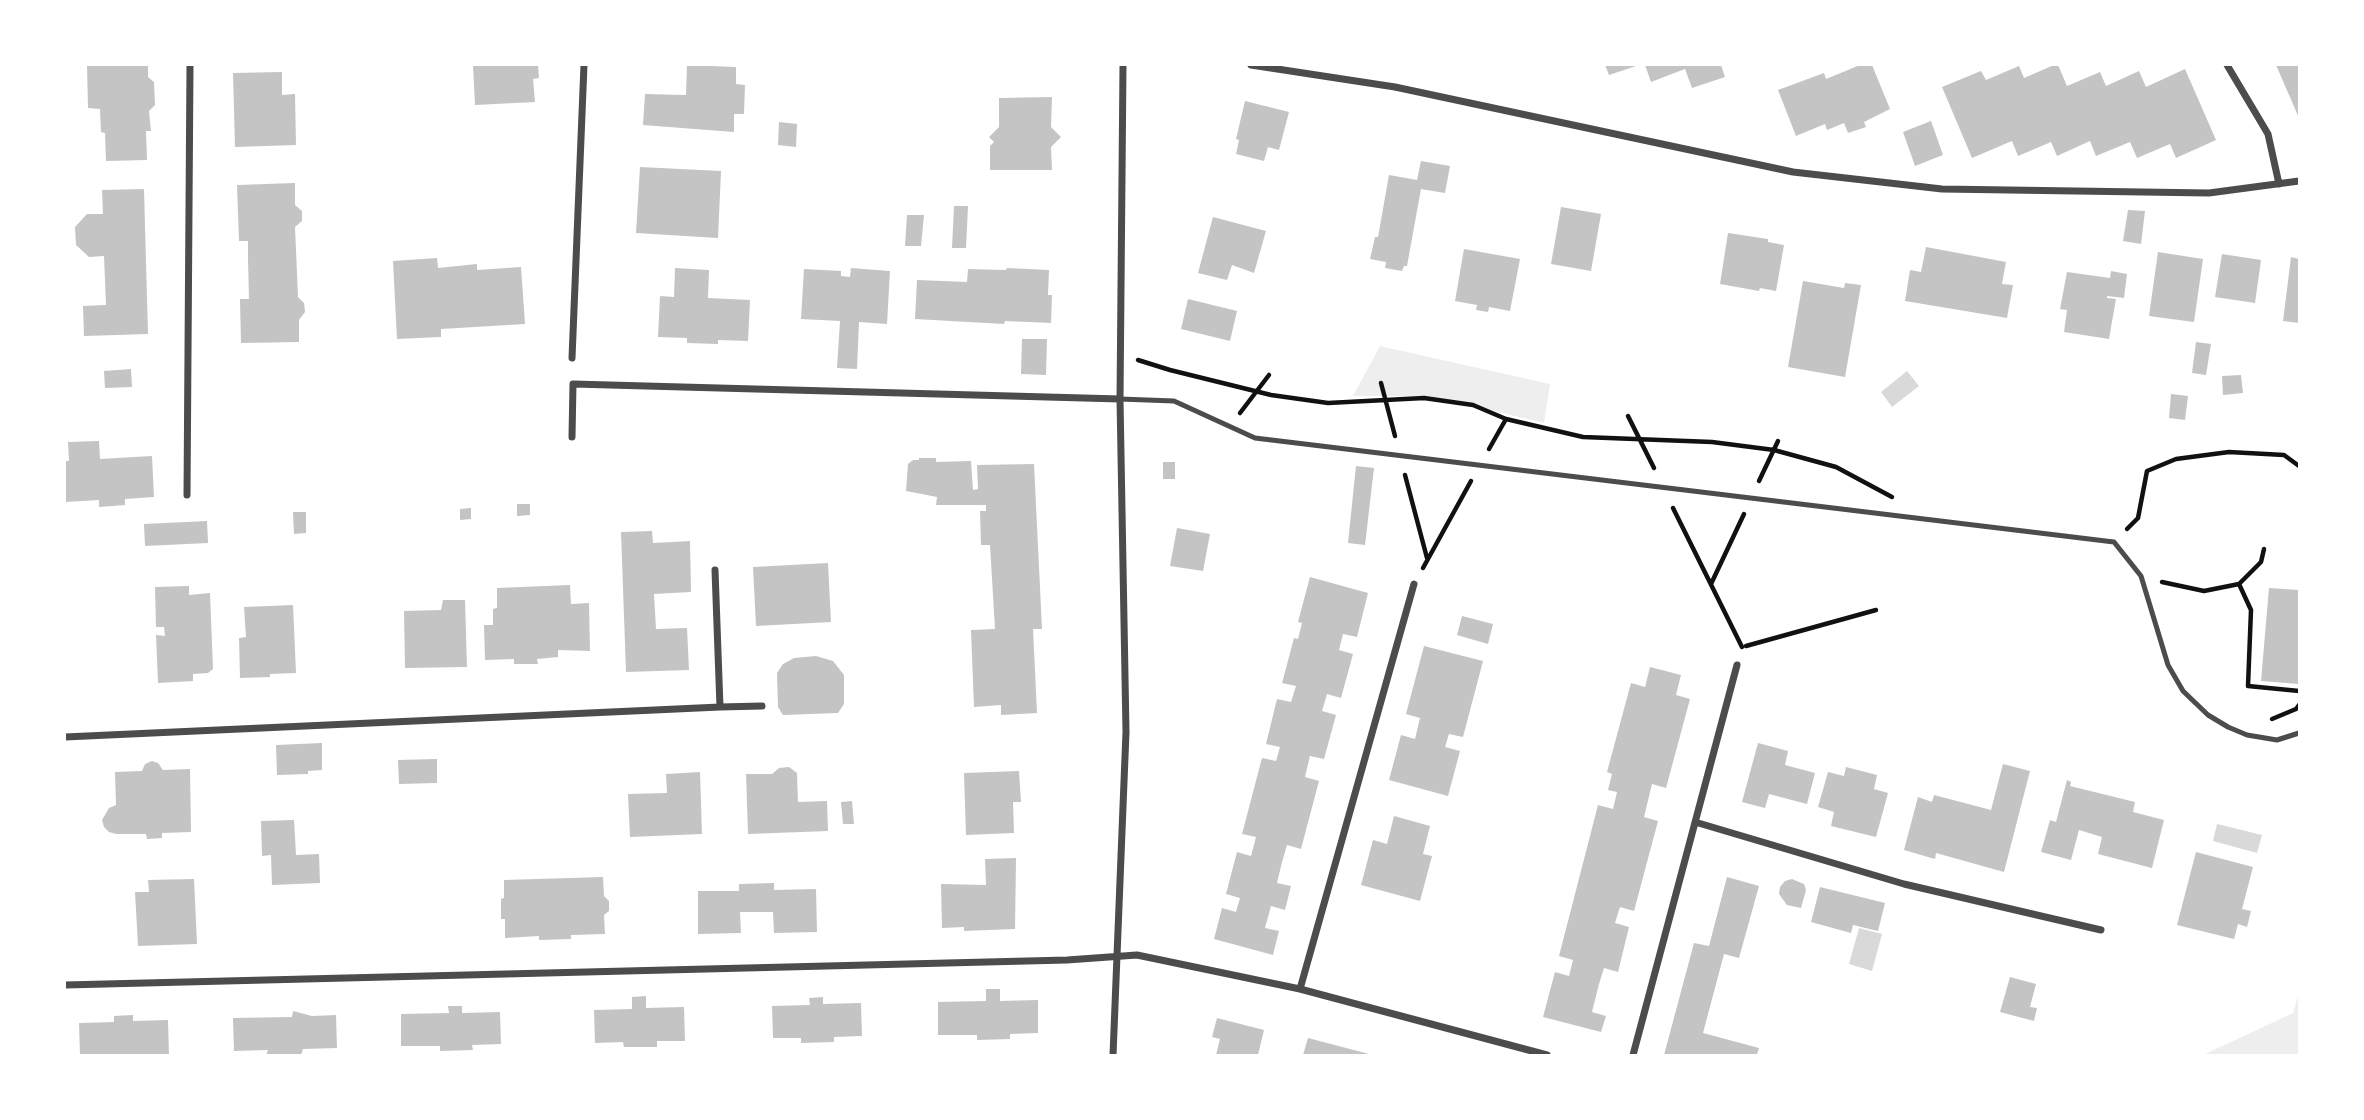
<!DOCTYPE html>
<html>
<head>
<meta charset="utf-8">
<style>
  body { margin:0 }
  #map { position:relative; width:2364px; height:1120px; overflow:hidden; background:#fff; font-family:"Fira Sans",sans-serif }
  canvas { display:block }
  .frame { position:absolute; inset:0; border:66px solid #fff; pointer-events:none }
</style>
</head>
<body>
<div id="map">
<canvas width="2364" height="1120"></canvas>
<div class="frame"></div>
</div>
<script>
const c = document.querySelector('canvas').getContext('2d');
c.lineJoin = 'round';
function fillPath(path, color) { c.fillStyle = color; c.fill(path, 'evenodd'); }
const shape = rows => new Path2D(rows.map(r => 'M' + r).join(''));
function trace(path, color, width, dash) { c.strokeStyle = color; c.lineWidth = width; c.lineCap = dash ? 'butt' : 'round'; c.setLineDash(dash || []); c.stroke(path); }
fillPath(shape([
  [1380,346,1550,384,1544,423,1494,411,1473,403,1424,396,1353,396],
  [2299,993,2299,1055,2203,1055,2293,1013]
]), '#eee');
fillPath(shape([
  [1907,371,1919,386,1892,407,1881,392],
  [2217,824,2262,835,2257,853,2213,841],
  [1859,928,1882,934,1872,971,1849,964]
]), '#d9d9d9');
fillPath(shape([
  [87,65,148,65,148,77,154,82,155,105,149,111,151,131,146,131,147,160,106,161,105,133,101,132,100,109,88,108],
  [473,65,538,65,539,78,533,79,535,102,475,105],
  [687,65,736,67,736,84,745,85,744,114,734,114,734,132,643,125,645,94,686,95],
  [1605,65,1639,65,1609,75],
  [1645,65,1721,65,1725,77,1692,88,1685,69,1651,82],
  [1860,65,1872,65,1890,109,1864,122,1866,127,1848,133,1844,123,1827,130,1825,124,1796,136,1778,90,1824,73,1826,79],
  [2054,65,2058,65,2067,86,2100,72,2106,86,2139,71,2146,87,2185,69,2216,140,2176,158,2170,144,2137,158,2130,142,2096,156,2090,141,2057,156,2051,142,2018,156,2012,141,1972,158,1942,87,1981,71,1986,80,2019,66,2024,78],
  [2276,65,2299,65,2299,118],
  [282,72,282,95,295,94,296,145,235,147,233,73],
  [1052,97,1051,127,1061,137,1051,147,1052,170,990,170,990,146,994,142,989,137,999,127,999,98],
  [1245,101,1289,112,1279,150,1268,147,1264,161,1236,154,1239,140,1236,139],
  [1931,121,1943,155,1915,166,1903,132],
  [779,122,797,124,796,147,778,145],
  [1421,161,1450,166,1445,193,1421,189,1407,266,1404,266,1402,271,1385,268,1386,262,1370,259,1375,237,1378,237,1389,175,1417,180],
  [640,167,721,171,718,238,636,233],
  [295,183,295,205,302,211,302,221,295,227,298,297,304,303,305,312,299,320,299,342,241,343,240,299,249,299,248,259,248,241,239,241,237,185],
  [144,189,148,334,84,336,83,306,106,305,104,256,89,257,76,245,75,227,87,214,103,214,102,190],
  [954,206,968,206,966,248,952,248],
  [1561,207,1601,214,1591,271,1551,264],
  [2128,210,2145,211,2141,244,2123,241],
  [907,215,924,215,921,246,905,246],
  [1213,217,1266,231,1254,273,1232,265,1227,280,1198,273],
  [1728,233,1768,239,1768,242,1784,245,1776,291,1760,288,1759,291,1720,284],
  [1926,247,2006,262,2002,284,2013,285,2007,318,1905,301,1910,270,1921,272],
  [1464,249,1520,259,1510,311,1489,307,1488,312,1476,310,1477,305,1455,301],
  [2158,252,2203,259,2194,322,2149,316],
  [2222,254,2261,260,2255,303,2215,297],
  [2291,257,2299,259,2299,323,2283,321],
  [437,258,438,268,477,264,477,270,521,267,525,324,441,329,441,337,397,339,393,261],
  [675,268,709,270,708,298,750,300,748,341,718,340,718,344,687,343,687,338,658,337,660,296,674,297],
  [851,268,890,271,887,324,859,322,857,369,837,368,840,321,801,319,804,269,841,271,841,276,850,277],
  [1007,268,1049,270,1048,295,1052,295,1051,323,1005,321,1004,324,915,319,917,280,967,282,968,269,1006,270],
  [2111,271,2127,274,2124,298,2107,296,2107,298,2116,299,2109,339,2064,332,2067,310,2060,309,2067,272,2110,278],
  [1803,281,1844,288,1845,283,1861,285,1845,377,1788,367],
  [1188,299,1237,311,1230,341,1181,329],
  [1022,339,1047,339,1046,375,1021,374],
  [2196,342,2211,344,2206,375,2192,373],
  [131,369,132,387,105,388,104,371],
  [2241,375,2243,393,2223,395,2222,376],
  [2171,394,2188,396,2185,420,2169,418],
  [99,441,100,459,152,456,154,497,125,499,125,505,99,507,99,500,65,502,65,461,69,461,68,442],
  [919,458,936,458,936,462,971,461,973,490,978,489,977,465,1034,464,1042,629,1033,629,1037,713,1001,715,1001,705,974,707,971,630,995,629,990,545,981,545,980,511,986,511,986,505,936,505,937,497,906,491,908,464,913,460,919,460],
  [1163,462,1175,462,1175,479,1163,479],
  [1356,466,1374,468,1365,545,1348,543],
  [517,504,530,504,530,515,517,516],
  [471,508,471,519,460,520,460,509],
  [293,512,306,512,306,533,294,534],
  [207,521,208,543,145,546,144,524],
  [1177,528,1210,534,1203,571,1170,566],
  [652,531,653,543,690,541,691,592,654,594,656,629,687,628,689,670,626,672,621,532],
  [828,563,831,622,756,626,753,567],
  [1310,577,1368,593,1357,637,1343,634,1339,650,1353,654,1341,698,1327,694,1322,711,1336,715,1324,759,1310,756,1305,777,1319,781,1301,849,1287,845,1282,862,1277,883,1291,886,1285,910,1271,906,1265,928,1279,931,1273,955,1214,939,1222,908,1236,912,1240,898,1226,894,1237,852,1251,856,1256,837,1242,834,1262,758,1276,761,1280,747,1266,744,1277,699,1291,702,1296,686,1282,683,1294,638,1298,639,1302,623,1298,622],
  [570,585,571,604,589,603,590,651,558,650,558,657,537,659,538,664,514,664,514,659,485,660,484,625,493,625,493,609,497,608,497,588],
  [189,586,189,595,210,593,213,669,208,673,193,674,193,681,158,683,156,635,165,636,164,627,156,627,155,587],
  [2269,588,2299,590,2299,684,2261,681],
  [443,600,465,600,467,667,405,668,404,611,441,610],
  [293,605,296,673,270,674,270,677,240,678,239,638,246,637,244,607],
  [1462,616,1493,624,1488,644,1457,635],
  [1424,646,1483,661,1463,737,1449,734,1445,747,1460,751,1448,796,1389,780,1401,735,1415,739,1420,718,1406,714],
  [816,656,833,661,844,675,844,704,838,713,783,715,778,707,777,673,783,664,794,658],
  [1650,667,1681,675,1676,695,1690,699,1666,788,1652,784,1644,817,1658,821,1634,911,1620,907,1615,923,1629,927,1618,972,1604,968,1599,984,1592,1012,1606,1016,1601,1032,1543,1017,1555,972,1569,976,1573,960,1559,956,1598,805,1613,809,1617,792,1608,790,1612,774,1607,772,1631,683,1645,687],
  [322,743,322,770,308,771,308,774,277,775,276,745],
  [1758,743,1788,751,1785,765,1815,773,1807,804,1769,794,1765,808,1742,802],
  [437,759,437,783,399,784,398,760],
  [152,761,158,763,163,770,190,769,191,832,162,833,162,838,147,839,146,834,116,834,109,832,104,827,102,820,109,808,116,805,115,772,142,771,145,764],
  [2003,764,2030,771,2004,872,1936,853,1935,859,1904,850,1918,797,1932,802,1934,795,1991,810],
  [789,767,797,773,798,802,827,801,828,831,748,834,746,774,772,774,779,768],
  [1846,767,1877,775,1874,789,1888,793,1876,837,1831,826,1834,812,1818,807,1828,772,1844,776],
  [1019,771,1021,802,1013,802,1014,833,966,835,964,773],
  [700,772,702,834,630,837,628,794,667,793,666,774],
  [2067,780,2071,782,2070,786,2135,802,2133,812,2164,820,2152,868,2098,854,2102,837,2079,830,2071,860,2041,852,2050,820,2056,822],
  [852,801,854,824,843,824,841,802],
  [1394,816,1430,826,1423,854,1432,856,1420,901,1361,885,1373,840,1387,844],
  [294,820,296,855,319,854,320,883,272,885,271,855,262,856,261,821],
  [2196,852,2253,867,2242,909,2251,911,2247,927,2238,924,2234,939,2177,925],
  [1016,858,1015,929,964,931,964,927,942,928,941,884,986,885,985,859],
  [603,877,604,896,609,901,609,911,604,915,605,934,571,935,571,939,539,940,539,936,505,938,505,919,501,919,501,899,504,898,504,880],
  [1727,877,1759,886,1739,958,1724,954,1703,1033,1759,1048,1757,1055,1664,1055,1694,943,1709,946],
  [194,879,197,944,138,946,135,892,149,892,148,880],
  [1792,879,1804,884,1806,890,1801,908,1787,905,1779,894,1780,887,1785,881],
  [774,883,774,890,816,889,817,932,774,933,773,912,740,912,741,933,698,934,698,891,739,891,739,884],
  [1820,887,1885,903,1878,931,1853,925,1851,933,1811,922],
  [2010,977,2036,984,2030,1007,2037,1008,2034,1021,2000,1012],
  [986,989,1000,989,1000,1001,1038,1000,1038,1033,1010,1034,1010,1039,977,1040,977,1035,938,1035,938,1002,986,1001],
  [646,996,646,1008,684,1007,685,1041,657,1041,657,1047,624,1047,623,1042,595,1043,594,1010,632,1009,632,997],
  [823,997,823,1004,861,1003,862,1036,834,1037,834,1042,801,1043,801,1038,773,1038,772,1006,810,1005,809,998],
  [448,1006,462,1006,462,1013,500,1012,501,1044,472,1045,473,1050,440,1051,440,1046,401,1046,401,1014,449,1013],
  [293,1011,312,1016,336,1015,337,1048,303,1049,301,1055,266,1055,268,1050,234,1051,233,1018,292,1017],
  [133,1015,133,1021,168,1020,169,1055,80,1055,79,1023,114,1022,114,1016],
  [1217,1018,1264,1030,1258,1055,1216,1055,1220,1039,1212,1037],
  [1308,1038,1369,1054,1369,1055,1303,1055]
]), '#c4c4c4');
trace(shape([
  [1138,360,1170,370,1271,395,1328,403,1424,398,1473,405,1506,419,1583,437,1712,442,1774,450,1836,467,1892,497],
  [1381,383,1395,436],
  [1240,413,1269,375],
  [1628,416,1654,468],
  [1489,449,1506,419],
  [1405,475,1427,558],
  [1759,481,1778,441],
  [1673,508,1742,647],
  [2127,529,2138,518,2147,471,2176,459,2229,452,2284,455,2299,466],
  [1423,568,1471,481],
  [2162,582,2204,591,2239,584,2261,562,2264,549],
  [1711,584,1744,514],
  [2239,584,2251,610,2248,686,2299,691],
  [1746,646,1876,610],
  [2272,719,2296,709,2299,705]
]), '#111', 4.5);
trace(shape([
  [1120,399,1174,401,1255,438,2114,542,2141,576,2168,665,2183,691,2208,715,2228,727,2247,735,2277,740,2299,733]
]), '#4c4c4c', 5);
trace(shape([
  [1251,65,1395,87,1793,172,1942,189,2209,193,2299,181],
  [2227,65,2268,134,2279,184],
  [572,358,584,65],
  [572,437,573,384,1120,399],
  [187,495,190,65],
  [720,707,762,706],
  [65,737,720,707,715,570],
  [1695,822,1904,884,2101,930],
  [65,985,1067,960,1137,955,1300,989,1547,1055],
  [1300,989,1414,584],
  [1113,1055,1126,732,1120,399,1123,65],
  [1633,1055,1737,665]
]), '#4c4c4c', 7);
</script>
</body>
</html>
